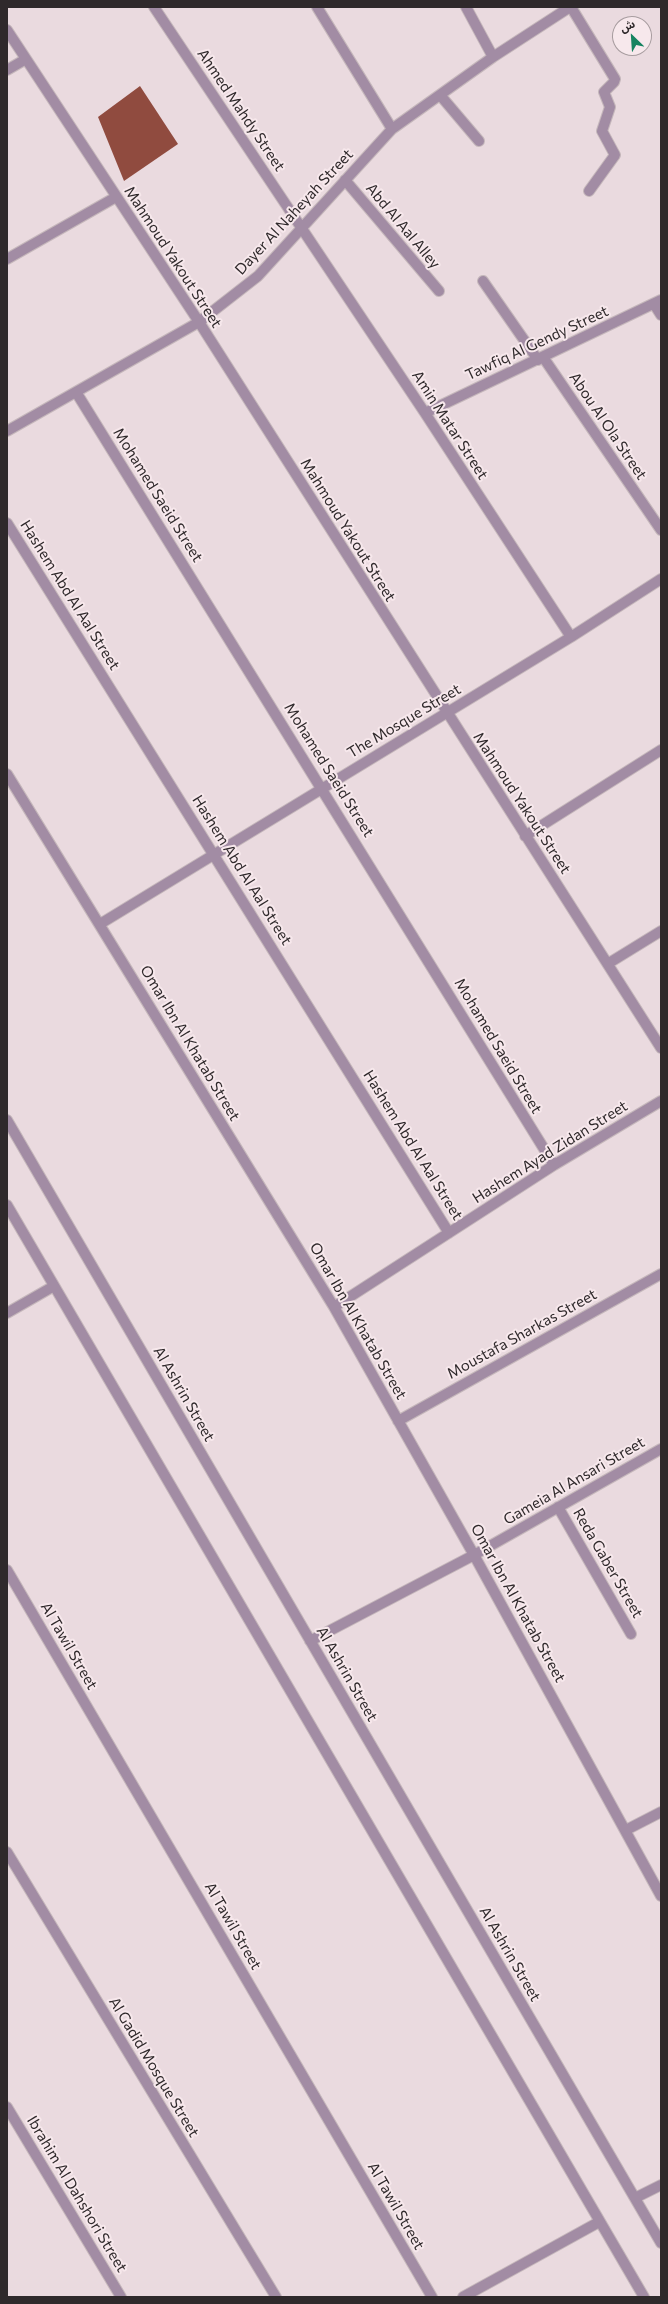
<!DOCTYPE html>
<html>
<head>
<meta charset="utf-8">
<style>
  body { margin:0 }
  #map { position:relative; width:668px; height:2304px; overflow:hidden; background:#eadadf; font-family:Commissioner,"Noto Sans Arabic",sans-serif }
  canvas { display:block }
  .frame { position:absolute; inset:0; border:8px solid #2f292b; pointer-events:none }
  .north { position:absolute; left:612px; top:16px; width:40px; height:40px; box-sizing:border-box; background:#f7e8ec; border:1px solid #a79c9f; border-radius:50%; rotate:335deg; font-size:11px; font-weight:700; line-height:16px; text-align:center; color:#2f292b }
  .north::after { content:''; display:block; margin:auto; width:14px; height:18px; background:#168360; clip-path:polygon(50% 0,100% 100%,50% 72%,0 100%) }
</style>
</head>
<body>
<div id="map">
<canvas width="668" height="2304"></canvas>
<div class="frame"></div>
<div class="north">ش</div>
</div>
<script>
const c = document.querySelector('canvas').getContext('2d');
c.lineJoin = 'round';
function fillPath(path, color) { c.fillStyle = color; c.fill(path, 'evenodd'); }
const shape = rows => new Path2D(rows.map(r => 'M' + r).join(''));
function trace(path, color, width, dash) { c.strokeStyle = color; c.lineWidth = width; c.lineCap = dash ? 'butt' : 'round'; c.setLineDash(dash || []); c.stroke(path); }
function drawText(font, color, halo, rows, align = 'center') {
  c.font = font + ' Commissioner,sans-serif'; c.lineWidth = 4; c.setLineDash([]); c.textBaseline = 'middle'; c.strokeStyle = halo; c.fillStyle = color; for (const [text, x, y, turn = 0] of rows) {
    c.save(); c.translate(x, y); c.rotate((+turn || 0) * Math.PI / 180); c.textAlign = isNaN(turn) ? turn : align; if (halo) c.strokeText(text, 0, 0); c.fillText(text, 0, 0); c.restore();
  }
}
fillPath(shape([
  [140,86,178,144,124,181,98,117]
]), '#904b3f');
const minor = shape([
  [154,7,425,413,571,637],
  [317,7,392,129],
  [466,7,493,57],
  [571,7,615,79,614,82,604,92,610,107,602,131,615,155,589,191],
  [7,30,199,322,661,1048],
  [7,70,26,59],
  [440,95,479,141],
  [345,180,439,291],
  [7,259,116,197],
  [483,281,538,360],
  [654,304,661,315],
  [543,357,661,530],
  [76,392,554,1165],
  [425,413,661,300],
  [7,431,199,322,258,276,392,129,493,57,570,7],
  [7,523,449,1233],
  [7,774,334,1307,474,1555,661,1896],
  [525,836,661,750],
  [100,924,571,637,661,579],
  [609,963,661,931],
  [7,1120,661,2243],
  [7,1205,644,2297],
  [334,1307,554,1165,661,1101],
  [7,1313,54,1286],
  [398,1421,661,1274],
  [558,1507,631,1634],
  [7,1570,432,2297],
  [310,1641,474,1555,661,1449],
  [626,1830,661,1812],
  [7,1852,276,2297],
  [7,2107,121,2297],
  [635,2198,661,2185],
  [463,2297,599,2222]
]);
trace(minor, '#c5b7bb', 12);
trace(minor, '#a28ca4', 10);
drawText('15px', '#2f292b', '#f7e8ec', [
  ["Ahmed Mahdy Street",241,110,56],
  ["Dayer Al Naheyah Street",294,212,-47],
  ["Abd Al Aal Alley",403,226,50],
  ["Mahmoud Yakout Street",173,257,57],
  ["Tawfiq Al Gendy Street",537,343,-25],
  ["Amin Matar Street",450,425,57],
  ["Abou Al Ola Street",608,426,56],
  ["Mohamed Saeid Street",158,495,58],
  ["Mahmoud Yakout Street",348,530,58],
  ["Hashem Abd Al Aal Street",70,595,58],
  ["The Mosque Street",404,721,-31],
  ["Mohamed Saeid Street",329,770,58],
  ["Mahmoud Yakout Street",522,803,57],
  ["Hashem Abd Al Aal Street",242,870,58],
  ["Omar Ibn Al Khatab Street",190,1043,59],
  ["Mohamed Saeid Street",498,1046,59],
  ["Hashem Abd Al Aal Street",413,1145,58],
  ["Hashem Ayad Zidan Street",550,1152,-32],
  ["Omar Ibn Al Khatab Street",358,1321,60],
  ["Moustafa Sharkas Street",522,1334,-29],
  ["Al Ashrin Street",184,1394,60],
  ["Gameia Al Ansari Street",574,1481,-30],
  ["Reda Gaber Street",608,1563,60],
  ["Omar Ibn Al Khatab Street",518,1603,61],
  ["Al Tawil Street",69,1646,60],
  ["Al Ashrin Street",347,1674,60],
  ["Al Tawil Street",233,1926,60],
  ["Al Ashrin Street",510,1954,60],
  ["Al Gadid Mosque Street",154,2067,59],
  ["Ibrahim Al Dahshori Street",77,2194,59],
  ["Al Tawil Street",396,2206,60]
]);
</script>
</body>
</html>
